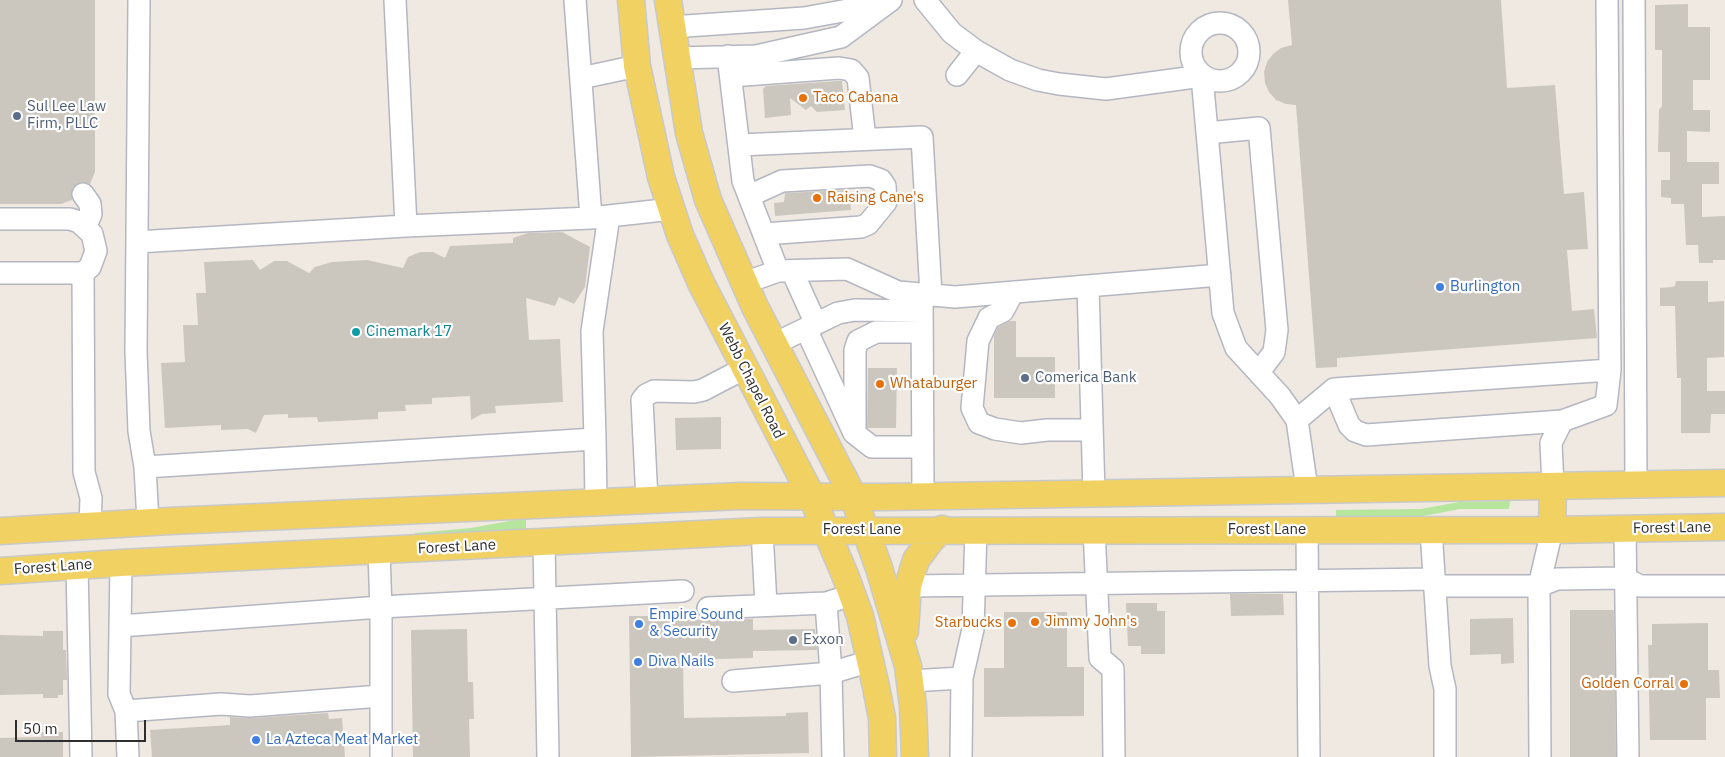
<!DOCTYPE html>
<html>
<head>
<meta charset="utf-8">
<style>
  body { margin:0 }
  #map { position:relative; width:1725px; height:757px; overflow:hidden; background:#efe9e1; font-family:"IBM Plex Sans",sans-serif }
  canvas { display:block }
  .scale { position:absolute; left:15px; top:720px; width:131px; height:22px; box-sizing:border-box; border:2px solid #2e2e2e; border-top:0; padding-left:6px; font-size:15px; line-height:18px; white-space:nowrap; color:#2e2e2e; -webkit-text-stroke:4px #fff; paint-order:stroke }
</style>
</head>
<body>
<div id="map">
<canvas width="1725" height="757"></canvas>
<div class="scale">50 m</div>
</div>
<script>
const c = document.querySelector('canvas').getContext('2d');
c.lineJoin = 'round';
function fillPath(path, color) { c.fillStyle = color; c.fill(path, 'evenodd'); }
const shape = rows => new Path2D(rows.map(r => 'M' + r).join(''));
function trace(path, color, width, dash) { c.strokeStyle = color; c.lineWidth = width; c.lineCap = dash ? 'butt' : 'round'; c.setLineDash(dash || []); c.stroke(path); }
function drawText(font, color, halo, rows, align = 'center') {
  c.font = font + ' "IBM Plex Sans",sans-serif'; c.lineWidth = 4.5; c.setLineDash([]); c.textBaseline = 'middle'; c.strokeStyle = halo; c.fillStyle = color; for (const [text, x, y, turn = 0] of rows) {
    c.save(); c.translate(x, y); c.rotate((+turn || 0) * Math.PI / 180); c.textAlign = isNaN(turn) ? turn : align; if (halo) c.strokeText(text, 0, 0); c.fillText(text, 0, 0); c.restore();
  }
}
fillPath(shape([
  [1510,501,1509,509,1460,509,1418,517,1336,517,1336,510,1421,509,1459,502],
  [526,518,526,529,416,536,415,533,471,528]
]), '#b6e59e');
fillPath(shape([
  [0,0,95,0,95,172,90,184,81,182,72,188,72,200,61,204,0,204],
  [1288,0,1501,0,1507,88,1555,85,1564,194,1584,192,1588,249,1567,250,1572,311,1594,309,1597,338,1337,358,1337,367,1316,368,1296,105,1286,104,1276,100,1269,92,1265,83,1264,72,1267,62,1273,54,1281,48,1292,45],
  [1688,4,1688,27,1710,27,1710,80,1693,80,1693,110,1710,110,1710,132,1687,131,1687,162,1719,162,1719,184,1702,184,1702,217,1725,216,1725,260,1713,260,1713,263,1699,263,1698,245,1686,245,1684,204,1671,204,1671,198,1661,197,1661,180,1670,180,1670,152,1658,152,1659,110,1662,106,1662,50,1655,50,1655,5],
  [838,81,842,81,845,110,817,112,811,106,806,110,790,98,791,115,765,118,763,89,766,86],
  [849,190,851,210,775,216,774,203,784,202,785,193],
  [562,232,590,247,585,287,574,304,559,297,555,306,526,298,529,340,560,339,563,402,495,406,496,413,482,414,471,420,470,396,432,398,432,404,405,405,406,411,378,412,378,419,318,422,317,417,288,418,288,414,264,415,256,433,248,429,221,430,221,425,165,428,161,363,185,362,183,325,198,325,196,293,206,293,204,262,253,260,260,270,274,261,287,261,309,273,315,267,332,262,367,260,403,268,408,257,420,252,433,252,445,258,450,246,513,243,513,238,528,233],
  [1676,281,1708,281,1708,302,1724,301,1724,357,1707,358,1707,391,1725,391,1725,414,1711,414,1710,433,1681,433,1681,378,1677,378,1675,306,1660,306,1660,288,1672,287,1675,286],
  [1010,321,1016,321,1016,357,1055,357,1055,398,994,398,994,336,998,327],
  [868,368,897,368,896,428,867,428],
  [721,417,721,449,676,450,675,418],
  [1230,594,1283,594,1284,615,1231,616],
  [1126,603,1157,603,1157,611,1165,611,1165,654,1141,654,1141,646,1128,646],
  [1570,610,1614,610,1616,757,1570,757],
  [1004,612,1067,612,1067,667,1084,667,1084,716,984,717,984,668,1004,668],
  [629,616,649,616,650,619,682,618,682,620,753,619,753,630,815,629,817,650,753,651,753,658,683,660,684,718,786,716,786,713,808,712,809,753,631,757],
  [1513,618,1514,663,1501,664,1501,654,1470,655,1470,619],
  [1708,623,1708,670,1719,670,1720,698,1706,698,1706,740,1650,740,1648,645,1652,645,1652,624],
  [467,629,468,682,473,682,474,719,469,719,470,757,413,757,411,630],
  [43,631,63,631,63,650,66,650,67,680,63,680,63,695,58,695,58,698,43,698,43,694,0,695,0,635,43,636],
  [328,713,329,719,342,718,345,757,152,757,150,730,230,725,230,717,251,718],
  [42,732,63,732,63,757,0,757,0,738,41,737]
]), '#cbc7bf');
const minor = shape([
  [139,0,136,351,139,431,145,467],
  [395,0,406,226],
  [575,0,591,218],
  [925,0,952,33,976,51,1010,70,1038,80,1059,84,1106,89,1202,76,1223,313,1236,348,1280,396,1297,420,1307,489],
  [1634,0,1636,485],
  '1191 52a29 29 0 1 1 58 0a29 29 0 1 1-58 0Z',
  [671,27,804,18,854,9,875,0],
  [728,56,743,181,778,271],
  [676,58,756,56,841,37,891,0],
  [957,75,976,51],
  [731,76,839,68,851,70,858,78,865,139],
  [581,78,637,66],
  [1207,133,1259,128,1277,330,1274,352,1259,372],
  [739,145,922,137,931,295],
  [83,194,90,204,91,214,86,226],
  [749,196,782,181,870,176,881,180,885,186,886,202,868,224,861,227,764,234],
  [0,219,70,219,79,222,92,234,96,251,90,267,83,273,0,273],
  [137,242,406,226,591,218,672,209],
  [792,271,816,324],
  [83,273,84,472,91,498,90,526],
  [744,283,778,271,847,269,898,292,955,297,1220,275],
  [1088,286,1094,493],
  [1013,292,1003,311,989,318,978,341,972,408,979,423,995,429,1021,433,1047,430,1092,430],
  [922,294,923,496],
  [806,329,854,433,872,447,922,447],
  [774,344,838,313,855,310,922,311],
  [1334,389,1349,425,1355,431,1366,435,1562,421],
  [1297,420,1334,389,1610,370,1607,0],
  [855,427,855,350,858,341,876,332,922,332],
  [595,439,592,331,609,216],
  [1553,486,1551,443,1562,421,1606,405,1610,370],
  [647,500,642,400,646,395,654,391,694,392,703,390,745,368],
  [148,522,145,467,595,439,596,502],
  [1094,529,1100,658,1113,669,1114,757],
  [1625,529,1628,757],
  [1307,530,1309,757],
  [1431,530,1440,666,1445,689,1445,757],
  [762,531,766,605],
  [544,542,548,757],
  [379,551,381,612,381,757],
  [121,563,119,694,126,711,128,757],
  [77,565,81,757],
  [908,586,1433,579],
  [1435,586,1539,586,1557,579,1625,578,1640,586,1725,586],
  [826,603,831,673,833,757],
  [708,608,826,603,839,599],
  [120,626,381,607,683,591],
  [962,678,973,629,976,529],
  [733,681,831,673,870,661],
  [910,681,962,678,961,757],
  [126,711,221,704,250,706,381,696],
  [1540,757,1539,586,1552,530]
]);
const major = shape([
  [631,0,637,66,661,177,680,235,701,283,811,495,845,575,860,616,876,687,882,718,883,757],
  [668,0,689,133,708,200,755,307,853,496,879,568,908,666,913,706,915,757],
  [1552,530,1553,486],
  [0,531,170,521,741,496,884,497,1725,483],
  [0,571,121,563,762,531,1552,530,1725,527],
  [905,631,908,586,916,560,931,540,942,529]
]);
trace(minor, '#b4b7c1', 24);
trace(major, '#c9c9c9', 29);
trace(minor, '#fff', 21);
trace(major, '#f2d163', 26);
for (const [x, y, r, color] of [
  [803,98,5,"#e8710a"],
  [17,116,5,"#5c6f8a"],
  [817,198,5,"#e8710a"],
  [1440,287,5,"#3f7fe0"],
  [356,332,5,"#0f9aa8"],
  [1025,378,5,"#5c6f8a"],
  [880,384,5,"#e8710a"],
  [1035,622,5,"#e8710a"],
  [1012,623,5,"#e8710a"],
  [639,624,5,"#3f7fe0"],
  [793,640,5,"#5c6f8a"],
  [638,662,5,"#3f7fe0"],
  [1684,684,5,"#e8710a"],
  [256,740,5,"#3f7fe0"]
]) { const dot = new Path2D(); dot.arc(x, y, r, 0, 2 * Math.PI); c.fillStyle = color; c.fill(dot); trace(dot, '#fff', 2); }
drawText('15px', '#c56008', '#fff', [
  ["Taco Cabana",813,98],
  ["Raising Cane's",827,198],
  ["Whataburger",890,384],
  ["Jimmy John's",1045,622],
  ["Starbucks",1002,623,"right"],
  ["Golden Corral",1674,684,"right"]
], 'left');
drawText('15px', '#4e5e75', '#fff', [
  ["Sul Lee Law",27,107],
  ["Firm, PLLC",27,124],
  ["Comerica Bank",1035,378],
  ["Exxon",803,640]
], 'left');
drawText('15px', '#366cbe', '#fff', [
  ["Burlington",1450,287],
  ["Empire Sound",649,615],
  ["& Security",649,632],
  ["Diva Nails",648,662],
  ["La Azteca Meat Market",266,740]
], 'left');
drawText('15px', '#0d838f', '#fff', [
  ["Cinemark 17",366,332]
], 'left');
drawText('15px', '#2e2e2e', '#fff', [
  ["Webb Chapel Road",751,381,63],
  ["Forest Lane",1672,528,-1],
  ["Forest Lane",862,530],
  ["Forest Lane",1267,530],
  ["Forest Lane",457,547,-3],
  ["Forest Lane",53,567,-4]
]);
</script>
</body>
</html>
